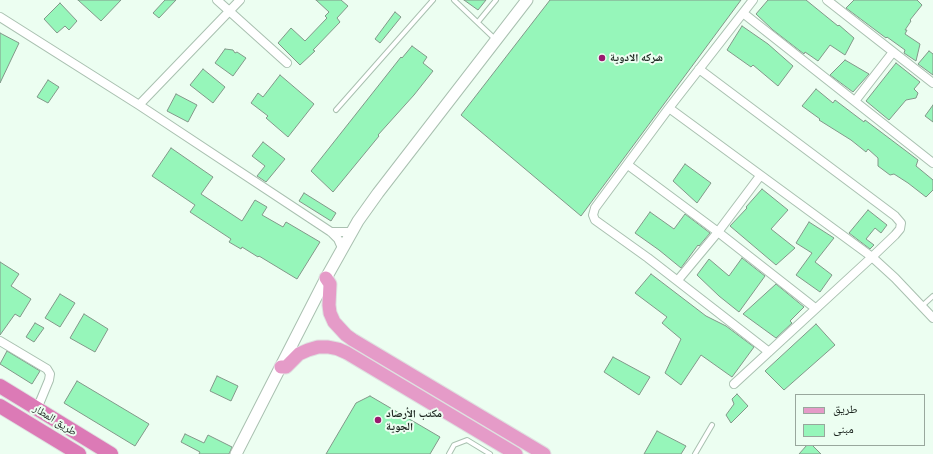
<!DOCTYPE html>
<html>
<head>
<meta charset="utf-8">
<style>
  body { margin:0 }
  #map { position:relative; width:933px; height:454px; overflow:hidden; background:#ecfef1; font-family:"Golos Text","Noto Naskh Arabic",sans-serif }
  canvas { display:block }
  .legend { position:absolute; left:795px; top:394px; width:130px; height:52px; box-sizing:border-box; background:#ecfef1; border:1px solid #99a79d; margin:0; padding:5px 7px; list-style:none; font-size:12px; color:#1c251f }
  .legend li { display:flex; align-items:center; gap:8px; height:20px }
  .legend b { width:20px; border:1px solid #99a79d }
</style>
</head>
<body>
<div id="map">
<canvas width="933" height="454"></canvas>
<ul class="legend">
<li><b style="height:5px;background:#e59bc8"></b>طريق</li>
<li><b style="height:11px;background:#96f6ba"></b>مبنى</li>
</ul>
</div>
<script>
const c = document.querySelector('canvas').getContext('2d');
c.lineJoin = 'round';
function fillPath(path, color) { c.fillStyle = color; c.fill(path, 'evenodd'); }
const shape = rows => new Path2D(rows.map(r => 'M' + r).join(''));
function trace(path, color, width, dash) { c.strokeStyle = color; c.lineWidth = width; c.lineCap = dash ? 'butt' : 'round'; c.setLineDash(dash || []); c.stroke(path); }
function drawText(font, color, halo, rows, align = 'center') {
  c.font = font + ' "Golos Text","Noto Naskh Arabic",sans-serif'; c.lineWidth = 4; c.setLineDash([]); c.textBaseline = 'middle'; c.strokeStyle = halo; c.fillStyle = color; for (const [text, x, y, turn = 0] of rows) {
    c.save(); c.translate(x, y); c.rotate((+turn || 0) * Math.PI / 180); c.textAlign = isNaN(turn) ? turn : align; if (halo) c.strokeText(text, 0, 0); c.fillText(text, 0, 0); c.restore();
  }
}
const building = shape([
  [78,0,121,0,101,21,78,0],
  [165,0,176,0,159,18,153,13,165,0],
  [316,0,341,0,348,6,337,18,340,22,313,50,315,51,300,65,278,43,291,28,305,41,327,18,325,16,329,12,316,0],
  [464,0,486,0,478,10,464,0],
  [550,0,741,0,581,216,461,115,550,0],
  [768,0,806,0,838,26,839,25,854,38,845,55,830,45,818,61,805,52,804,54,773,30,756,14,768,0],
  [854,0,917,0,922,5,910,20,911,21,905,30,907,30,905,34,920,44,916,61,904,53,905,50,887,37,886,38,846,8,854,0],
  [60,3,77,21,69,30,65,26,57,33,44,19,60,3],
  [395,12,401,17,380,43,375,39,395,12],
  [742,26,768,44,793,66,778,86,753,65,751,67,727,50,742,26],
  [0,33,19,43,0,83,0,33],
  [412,46,427,57,423,63,433,71,414,95,378,135,379,136,333,192,311,171,401,57,402,58,412,46],
  [225,49,233,50,235,53,237,52,246,58,233,76,215,63,225,49],
  [929,51,933,54,933,75,918,64,929,51],
  [845,60,869,74,853,92,830,75,845,60],
  [896,63,920,82,914,89,918,93,916,98,906,100,889,120,866,101,896,63],
  [203,69,225,87,213,103,190,85,203,69],
  [280,75,314,104,288,137,266,118,268,116,251,103,258,93,263,97,280,75],
  [48,80,59,87,48,103,37,97,48,80],
  [816,89,833,103,835,100,864,122,865,120,918,160,916,166,933,180,933,190,926,197,908,183,894,174,890,175,878,166,878,158,868,149,866,152,851,140,819,120,820,119,802,106,816,89],
  [176,94,197,105,188,122,167,111,176,94],
  [933,105,933,122,925,116,933,105],
  [263,142,285,159,266,182,257,176,265,166,252,156,263,142],
  [171,148,213,177,201,194,242,221,255,200,267,207,262,215,283,227,286,222,320,242,297,279,259,256,258,257,242,247,241,249,229,242,231,239,190,212,195,205,152,176,171,148],
  [685,164,711,183,697,203,673,181,685,164],
  [762,189,788,210,771,229,795,248,776,265,730,226,747,208,746,207,762,189],
  [304,193,336,213,331,221,299,201,304,193],
  [868,210,887,225,881,233,875,228,866,239,874,245,870,249,849,233,868,210],
  [650,212,674,229,685,214,710,233,699,246,698,245,681,268,659,250,635,233,650,212],
  [809,222,834,238,815,262,832,275,820,292,796,275,812,253,796,243,809,222],
  [742,258,765,276,739,312,719,296,697,275,709,259,729,276,742,258],
  [0,262,19,274,11,286,31,299,20,317,15,314,0,335,0,262],
  [651,274,706,316,726,326,754,347,732,377,701,355,681,385,665,373,681,339,662,323,667,317,635,293,651,274],
  [776,284,804,307,790,321,792,323,776,338,743,314,776,284],
  [60,294,75,303,60,327,45,318,60,294],
  [84,314,108,329,95,352,70,338,84,314],
  [35,323,44,328,34,342,26,337,35,323],
  [816,324,835,345,784,390,765,371,816,324],
  [7,351,40,371,32,384,0,364,7,351],
  [613,357,650,377,639,395,604,372,613,357],
  [217,376,238,386,231,401,210,391,217,376],
  [77,381,149,424,135,446,64,403,77,381],
  [737,394,748,406,731,423,726,415,734,404,732,399,737,394],
  [370,396,440,437,430,454,326,454,356,403,370,396],
  [657,431,686,446,681,454,644,454,657,431],
  [185,434,204,443,208,435,232,447,229,454,199,454,200,452,181,442,185,434],
  [807,445,812,445,821,454,799,454,807,445]
]);
fillPath(building, '#96f6ba');
trace(building, '#829889', 1);
const service = shape([
  [454,0,496,40],
  [478,22,496,0],
  [336,110,433,0],
  [922,306,933,296],
  [449,454,454,445,467,440,490,454],
  [695,454,712,425]
]);
const minor = shape([
  [217,0,287,63],
  [753,0,669,108,872,257,895,278,933,318],
  [827,0,933,83],
  [743,13,933,163],
  [0,17,139,105,331,232,338,239,342,248],
  [699,69,895,216,901,223,900,229,895,235,872,257,734,384],
  [855,101,893,52],
  [139,105,240,0],
  [669,108,595,208,593,215,595,220,648,258,769,352],
  [628,165,718,232,815,308],
  [331,232,351,232],
  [678,280,718,232,760,176],
  [0,341,47,369,50,374,49,380,37,409]
]);
const tertiary = shape([
  [236,454,326,278,358,221,378,193,527,0]
]);
const primary = shape([
  [326,278,330,284,329,305,330,313,334,322,346,335,353,340,544,454],
  [281,367,286,367,299,354,308,350,318,347,328,347,338,349,347,353,516,454]
]);
const trunk = shape([
  [0,386,111,454],
  [0,406,79,454]
]);
trace(service, '#a9c0b0', 6);
trace(minor, '#a9c0b0', 10);
trace(tertiary, '#a9c0b0', 13);
trace(primary, '#dfe0e0', 15);
trace(trunk, '#dfe0e0', 16);
trace(service, '#fff', 4);
trace(minor, '#fff', 8);
trace(tertiary, '#fff', 11);
trace(primary, '#e59bc8', 13);
trace(trunk, '#dc7ab6', 14);
for (const [x, y, r, color] of [
  [602,58,4,"#9a1a6f"],
  [378,420,4,"#9a1a6f"]
]) { const dot = new Path2D(); dot.arc(x, y, r, 0, 2 * Math.PI); c.fillStyle = color; c.fill(dot); trace(dot, '#ecfef1', 1.5); }
drawText('bold 11px', '#1c251f', '#ecfef1', [
  ["شركه الادوية",610,58],
  ["مكتب الأرصاد",386,414],
  ["الجوية",386,427]
], 'left');
drawText('11px', '#1c251f', '#ecfef1', [
  ["طريق المطار",55,420,32]
]);
</script>
</body>
</html>
